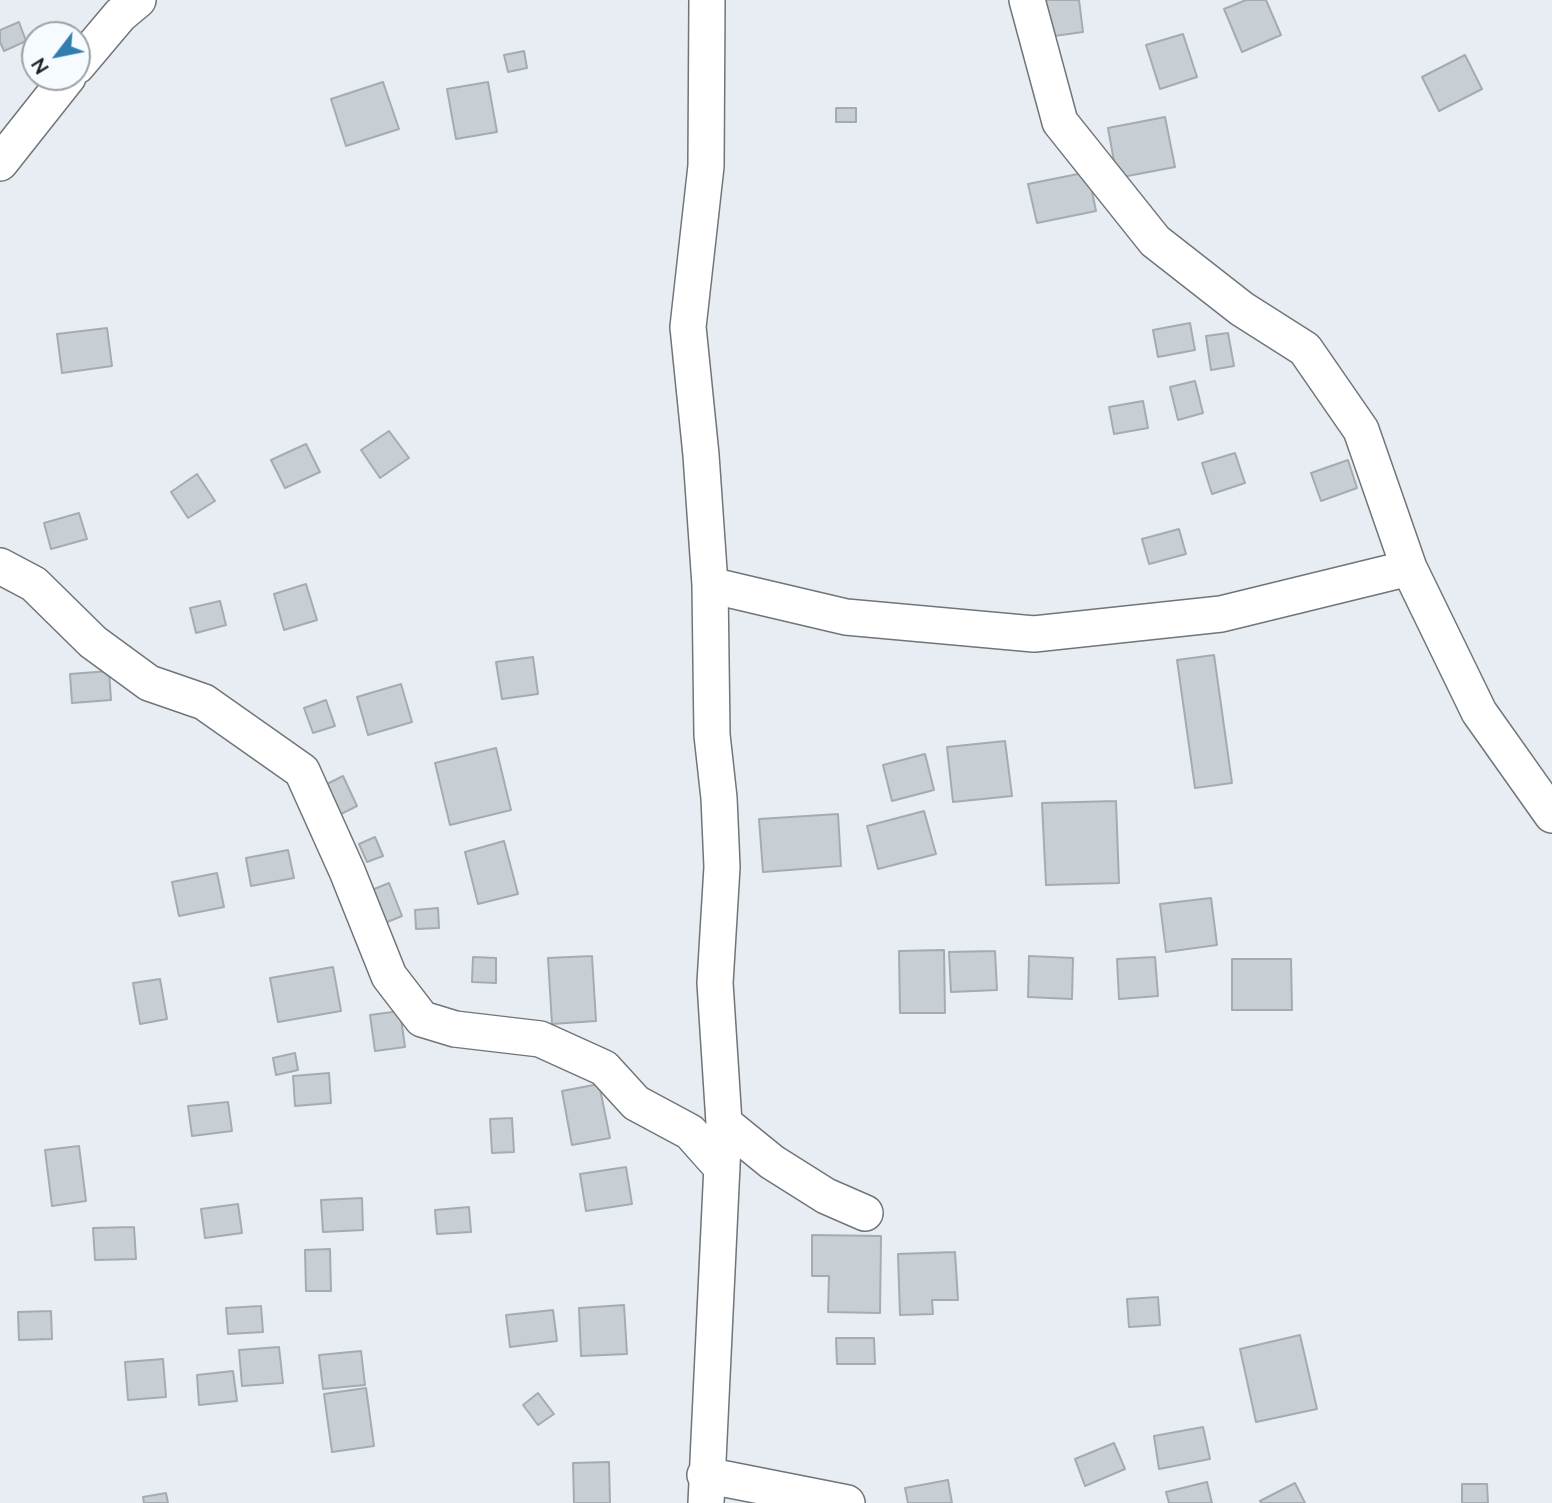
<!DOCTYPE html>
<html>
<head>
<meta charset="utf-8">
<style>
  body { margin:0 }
  #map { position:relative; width:1552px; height:1503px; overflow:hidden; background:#e7edf3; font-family:Mulish,sans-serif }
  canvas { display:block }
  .north { position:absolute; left:21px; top:21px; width:70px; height:70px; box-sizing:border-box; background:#f5fbff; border:2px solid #9da1a5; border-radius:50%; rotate:238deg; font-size:19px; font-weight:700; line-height:28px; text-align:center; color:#191b1d }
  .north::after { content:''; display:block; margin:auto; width:24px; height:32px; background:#307eb0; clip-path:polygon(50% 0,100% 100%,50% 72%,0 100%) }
</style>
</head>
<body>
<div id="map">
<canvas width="1552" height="1503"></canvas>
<div class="north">N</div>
</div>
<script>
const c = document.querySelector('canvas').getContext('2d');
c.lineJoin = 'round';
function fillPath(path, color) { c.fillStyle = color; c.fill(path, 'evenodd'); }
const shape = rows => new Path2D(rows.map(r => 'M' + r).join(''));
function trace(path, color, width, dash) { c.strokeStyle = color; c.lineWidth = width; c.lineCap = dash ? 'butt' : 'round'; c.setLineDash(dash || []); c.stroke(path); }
const building = shape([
  [1042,0,1079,0,1083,32,1047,37,1042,0],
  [1246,0,1266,0,1281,35,1242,52,1224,9,1246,0],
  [19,22,26,41,4,51,0,42,0,30,19,22],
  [1183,34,1197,77,1160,89,1146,45,1183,34],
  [524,51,527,68,508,72,504,55,524,51],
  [1465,55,1482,89,1439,111,1422,77,1465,55],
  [383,82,399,129,346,146,331,99,383,82],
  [488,82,497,132,456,139,447,89,488,82],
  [836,108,856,108,856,122,836,122,836,108],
  [1165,117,1175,167,1117,178,1108,128,1165,117],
  [1088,172,1096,211,1037,223,1028,184,1088,172],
  [1190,323,1195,350,1158,357,1153,330,1190,323],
  [107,328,112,366,62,373,57,334,107,328],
  [1228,333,1234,366,1211,370,1206,336,1228,333],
  [1195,381,1203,413,1178,420,1170,387,1195,381],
  [1143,401,1148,428,1114,434,1109,407,1143,401],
  [389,431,409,458,380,478,361,450,389,431],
  [306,444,320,472,285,488,271,460,306,444],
  [1235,453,1245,483,1212,494,1202,463,1235,453],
  [1348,460,1357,488,1321,501,1311,473,1348,460],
  [197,474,215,501,188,518,171,492,197,474],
  [79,513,87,539,51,549,44,523,79,513],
  [1179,529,1186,554,1149,564,1142,539,1179,529],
  [306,584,317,620,284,630,274,594,306,584],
  [220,601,226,625,196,633,190,608,220,601],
  [1214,655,1232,783,1195,788,1177,660,1214,655],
  [533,657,538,694,502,699,496,662,533,657],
  [109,671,111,700,72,703,70,674,109,671],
  [401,684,412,722,368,735,357,697,401,684],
  [326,700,335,726,313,733,304,708,326,700],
  [1005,741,1012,796,953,802,947,747,1005,741],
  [496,748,511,810,450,825,435,763,496,748],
  [925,754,934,790,892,801,883,765,925,754],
  [343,776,357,806,337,816,323,786,343,776],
  [1116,801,1119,883,1046,885,1042,803,1116,801],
  [924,811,936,854,878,869,867,826,924,811],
  [838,814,841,866,763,872,759,819,838,814],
  [375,837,383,856,367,862,359,844,375,837],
  [504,841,518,894,478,904,465,852,504,841],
  [288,850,294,878,251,886,246,858,288,850],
  [217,873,224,907,179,916,172,882,217,873],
  [389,883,402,916,375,927,362,894,389,883],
  [1211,898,1217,945,1166,952,1160,904,1211,898],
  [438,908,439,928,416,929,415,910,438,908],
  [944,950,945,1013,900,1013,899,951,944,950],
  [995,951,997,990,951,992,949,952,995,951],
  [592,956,596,1021,552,1024,548,958,592,956],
  [1029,956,1073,958,1072,999,1028,997,1029,956],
  [473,957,496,958,496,983,472,982,473,957],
  [1155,957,1158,996,1119,999,1117,959,1155,957],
  [1232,959,1291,959,1292,1010,1232,1010,1232,959],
  [333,967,341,1011,278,1022,270,978,333,967],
  [160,979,167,1019,140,1024,133,983,160,979],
  [400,1011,405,1047,375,1051,370,1015,400,1011],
  [295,1053,298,1070,276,1075,273,1058,295,1053],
  [329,1073,331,1103,295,1106,293,1076,329,1073],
  [599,1084,610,1138,572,1145,562,1091,599,1084],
  [228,1102,232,1131,192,1136,188,1106,228,1102],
  [512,1118,514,1152,492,1153,490,1119,512,1118],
  [79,1146,86,1201,52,1206,45,1150,79,1146],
  [626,1167,632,1204,586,1211,580,1174,626,1167],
  [362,1198,363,1230,323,1232,321,1200,362,1198],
  [238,1204,242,1233,205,1238,201,1209,238,1204],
  [469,1207,471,1232,437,1234,435,1210,469,1207],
  [134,1227,136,1259,95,1260,93,1228,134,1227],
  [812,1235,881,1236,880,1313,828,1312,829,1276,812,1276,812,1235],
  [330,1249,331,1291,306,1291,305,1250,330,1249],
  [955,1252,958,1300,932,1300,933,1314,900,1315,898,1254,955,1252],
  [1158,1297,1160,1325,1129,1327,1127,1299,1158,1297],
  [624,1305,627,1354,581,1356,579,1308,624,1305],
  [261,1306,263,1332,228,1334,226,1308,261,1306],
  [553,1310,557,1341,510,1347,506,1315,553,1310],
  [51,1311,52,1339,19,1340,18,1312,51,1311],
  [1300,1335,1317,1409,1256,1422,1240,1349,1300,1335],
  [836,1338,874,1338,875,1364,837,1364,836,1338],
  [279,1347,283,1383,242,1386,239,1350,279,1347],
  [361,1351,365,1385,323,1389,319,1355,361,1351],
  [163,1359,166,1397,128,1400,125,1362,163,1359],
  [233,1371,237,1401,199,1405,197,1375,233,1371],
  [366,1388,374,1446,332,1452,324,1394,366,1388],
  [538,1393,554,1414,538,1425,523,1405,538,1393],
  [1203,1427,1210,1459,1159,1469,1154,1436,1203,1427],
  [1114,1443,1125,1469,1085,1486,1075,1459,1114,1443],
  [609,1462,610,1503,574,1503,573,1463,609,1462],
  [948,1480,952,1503,908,1503,905,1488,948,1480],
  [1207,1482,1212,1503,1169,1503,1166,1492,1207,1482],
  [1295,1483,1305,1503,1261,1503,1260,1501,1295,1483],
  [1462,1484,1487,1484,1488,1503,1462,1503,1462,1484],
  [166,1493,168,1503,144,1503,143,1497,166,1493]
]);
fillPath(building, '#c8cfd4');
trace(building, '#a5acb0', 2);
const minor = shape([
  [1027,0,1060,122,1155,241,1242,309,1305,349,1361,430,1409,568,1479,712,1552,815],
  [77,66,120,15,138,0],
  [0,163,68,77],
  [0,566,34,584,93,642,149,683,204,702,302,771,347,871,389,976,422,1019,455,1029,540,1039,604,1068,636,1103,690,1132,722,1168],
  [710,585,846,617,1034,634,1221,614,1409,568],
  [724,1123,772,1162,826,1196,865,1213],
  [705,1475,847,1503],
  [706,1503,724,1123,715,983,722,867,719,798,712,735,710,585,701,455,688,327,706,166,707,0]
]);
trace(minor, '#6f7579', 38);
trace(minor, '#fff', 35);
</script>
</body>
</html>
